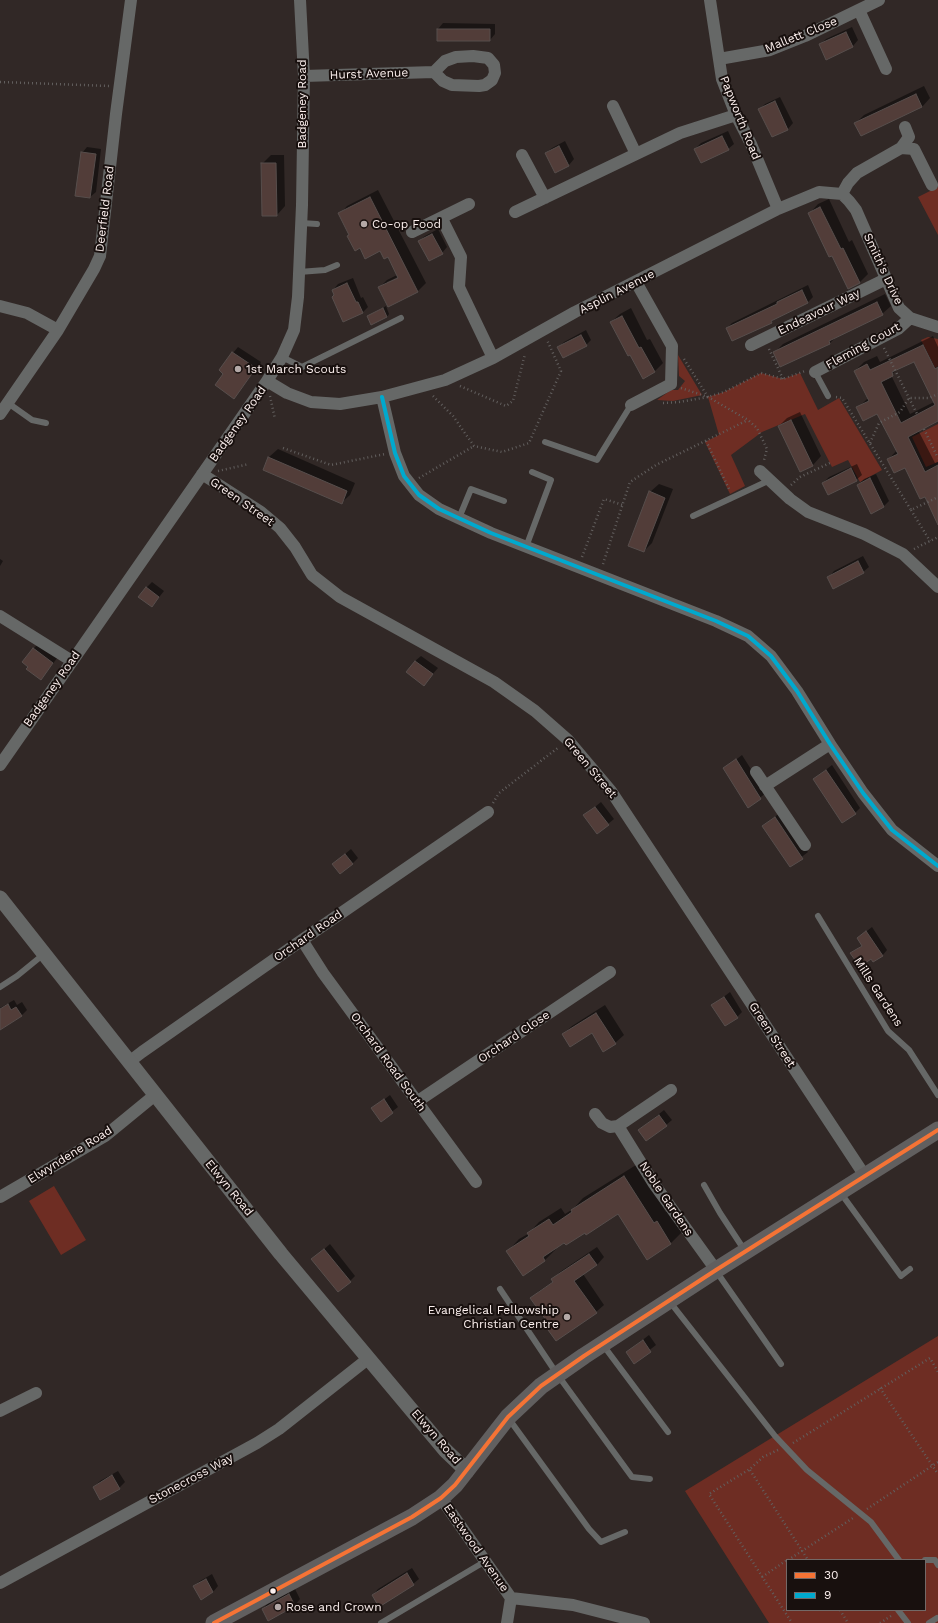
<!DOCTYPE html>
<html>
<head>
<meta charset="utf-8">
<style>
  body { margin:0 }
  #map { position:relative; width:938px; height:1623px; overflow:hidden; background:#312826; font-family:"Work Sans",sans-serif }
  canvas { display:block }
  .legend { position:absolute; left:786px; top:1559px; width:140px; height:52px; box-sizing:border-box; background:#18100e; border:1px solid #736967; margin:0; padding:5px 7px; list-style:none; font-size:12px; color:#fbefed }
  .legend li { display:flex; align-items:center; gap:8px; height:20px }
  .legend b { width:20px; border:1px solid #736967 }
</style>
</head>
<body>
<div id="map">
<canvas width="938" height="1623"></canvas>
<ul class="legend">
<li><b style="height:5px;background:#f57335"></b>30</li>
<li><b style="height:5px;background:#00a9ce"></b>9</li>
</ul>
</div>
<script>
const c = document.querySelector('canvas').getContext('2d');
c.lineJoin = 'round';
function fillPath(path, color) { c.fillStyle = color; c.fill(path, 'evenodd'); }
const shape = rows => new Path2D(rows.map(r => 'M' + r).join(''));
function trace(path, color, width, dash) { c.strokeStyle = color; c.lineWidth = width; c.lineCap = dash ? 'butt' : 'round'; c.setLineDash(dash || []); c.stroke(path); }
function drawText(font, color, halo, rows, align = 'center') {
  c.font = font + ' "Work Sans",sans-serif'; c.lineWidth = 4; c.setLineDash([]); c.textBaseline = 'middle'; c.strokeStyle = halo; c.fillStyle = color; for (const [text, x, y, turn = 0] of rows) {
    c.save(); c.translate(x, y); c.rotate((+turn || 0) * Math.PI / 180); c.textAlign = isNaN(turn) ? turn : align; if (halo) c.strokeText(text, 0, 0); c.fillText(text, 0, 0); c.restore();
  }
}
fillPath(shape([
  [938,187,938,235,918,197],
  [928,337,938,339,938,366,935,368,921,340],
  [678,355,702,395,673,401,657,400,671,390,678,390,685,381,679,376],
  [761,373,783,379,800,373,818,410,839,398,882,470,860,482,848,460,832,467,805,414,762,432,731,455,745,486,730,494,705,442,719,435,708,397,724,392],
  [938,424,938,462,926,467,912,437],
  [54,1186,86,1240,61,1255,29,1201],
  [938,1336,938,1623,769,1623,685,1491],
  [787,1560,925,1560,925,1610,787,1610]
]), '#6e2d23');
fillPath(shape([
  [443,23,495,24,495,34,490,40,438,40,438,29],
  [852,27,858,40,853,46,827,58,820,45,826,39],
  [924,86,930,98,922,107,856,123,864,115],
  [780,97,793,123,788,129,772,136,760,109,765,104],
  [728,131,734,144,728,149,695,149,701,143],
  [565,141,574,159,569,165,556,172,546,153,552,148],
  [87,147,101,149,96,192,90,197,82,153],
  [271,155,284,155,285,206,277,215,262,164],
  [378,190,426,283,418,291,388,306,379,288,387,280,397,275,389,256,381,250,360,247,350,234,340,214,347,206],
  [402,275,403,277,387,284,387,282],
  [829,199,849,242,852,240,868,274,860,282,833,255,810,213,818,204],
  [438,229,447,247,442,253,419,241,425,236],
  [353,278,361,298,363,297,368,307,363,312,335,295,333,290,338,284],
  [808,285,813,297,808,302,776,317,771,322,727,328,732,323],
  [885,294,891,306,882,314,837,336,830,343,774,353,783,344],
  [386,306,389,314,387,317,368,316],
  [631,308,647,340,650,339,663,363,654,372,611,322,620,314],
  [586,330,591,340,586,345,559,347,564,342],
  [933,336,938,347,938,420,918,430,935,463,938,462,938,523,925,495,905,466,888,460,897,450,878,412,858,408,868,398,855,371,864,362,877,356,880,362],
  [915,360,934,402,910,414,891,375,900,367],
  [238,347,261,362,234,398,225,373,233,353],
  [800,412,821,456,813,465,800,471,779,426,787,418],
  [278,449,355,483,350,495,341,503,264,469,269,457],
  [857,464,862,475,856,480,823,483,829,477],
  [876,474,889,501,884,506,858,485,864,479],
  [659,484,673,489,652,543,644,551,650,492],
  [863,556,869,567,863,572,829,577,834,571],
  [0,559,3,561,0,566],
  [152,582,164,591,152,606,146,588],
  [39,643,58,657,41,679,33,649],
  [421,656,438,668,424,684,415,661],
  [742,755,766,793,749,806,725,768],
  [832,765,860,808,855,813,814,779],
  [601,802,614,819,608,824,585,815],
  [781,812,808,852,790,866,763,826],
  [351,849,358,858,352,864,333,864],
  [872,927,887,950,882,956,871,958,852,953,863,944,858,938],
  [730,992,742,1012,737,1017,713,1005],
  [14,1000,17,1005,22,1002,27,1010,21,1016,0,1029,0,1008],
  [605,1005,624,1035,615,1043,592,1032,563,1034,572,1026],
  [390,1095,398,1107,381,1120,373,1108],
  [664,1110,672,1120,666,1125,639,1130],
  [636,1165,666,1212,668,1211,682,1232,671,1243,647,1258,618,1213,556,1248,556,1249,545,1260,523,1274,508,1251,519,1239,528,1234,539,1222,561,1208,565,1214,573,1209,583,1198],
  [330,1244,355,1276,350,1281,313,1259],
  [597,1247,604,1257,597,1265,583,1274,604,1305,596,1312,547,1320,532,1298,539,1291,554,1281,553,1280,560,1272],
  [649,1335,656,1345,634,1362,627,1352],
  [118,1471,125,1482,119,1488,94,1487,100,1481],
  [412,1568,419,1579,413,1584,373,1595,378,1589],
  [212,1574,218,1586,213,1592,201,1598,194,1586,200,1581],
  [295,1589,300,1599,295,1605,269,1619,263,1609,268,1603]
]), '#0007');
const building = shape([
  [437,29,490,29,490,41,437,41,437,29],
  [846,32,853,47,826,60,819,44,846,32],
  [916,94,922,107,861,136,854,123,916,94],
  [775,101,788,130,772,137,758,109,775,101],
  [722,136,729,150,701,163,694,149,722,136],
  [559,146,569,166,555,173,545,153,559,146],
  [81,152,96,154,90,198,75,196,81,152],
  [261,163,276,163,277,216,262,216,261,163],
  [370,197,418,292,388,307,378,287,398,278,388,257,384,259,380,251,365,259,360,248,355,251,347,236,349,235,338,213,370,197],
  [820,207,841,249,843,248,860,283,848,289,832,256,829,257,808,213,820,207],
  [432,234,443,254,429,261,418,241,432,234],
  [347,283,356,302,358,302,363,313,343,322,332,297,334,295,332,290,347,283],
  [802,290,808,303,771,321,772,323,732,341,726,328,777,304,777,302,802,290],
  [877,302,883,315,829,341,830,344,780,367,773,352,877,302],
  [383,308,387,317,371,325,367,316,383,308],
  [622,316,639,348,641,347,655,372,643,379,630,355,628,356,610,322,622,316],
  [581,335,587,346,563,358,557,347,581,335],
  [923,345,935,369,938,367,938,421,908,437,925,472,938,465,938,525,925,497,920,499,905,468,894,473,887,459,898,454,877,414,863,421,856,407,869,401,854,371,867,364,870,370,923,345],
  [914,362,935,405,901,423,881,382,893,376,892,372,914,362],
  [232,352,256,368,234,399,215,385,223,374,219,370,232,352],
  [791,420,813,466,800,472,778,426,791,420],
  [268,457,347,491,342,504,263,470,268,457],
  [851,468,857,481,828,495,822,483,851,468],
  [870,478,884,507,871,514,857,485,870,478],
  [649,491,665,498,644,552,628,546,649,491],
  [858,561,864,573,833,589,827,577,858,561],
  [146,587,159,597,152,607,138,597,146,587],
  [33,648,53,663,41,680,26,669,28,667,22,662,33,648],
  [415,661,433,674,424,686,406,672,415,661],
  [736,759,761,799,748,808,723,768,736,759],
  [826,770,856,814,842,823,813,779,826,770],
  [595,807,609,825,597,834,583,815,595,807],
  [775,817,803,859,790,867,762,826,775,817],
  [345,854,353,864,340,874,332,864,345,854],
  [866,931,883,956,873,962,871,959,860,967,850,953,862,946,857,938,866,931],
  [724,997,738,1018,725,1026,711,1005,724,997],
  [8,1004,11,1010,16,1007,22,1016,0,1030,0,1009,8,1004],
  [596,1013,616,1044,603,1052,592,1033,570,1047,562,1034,596,1013],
  [384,1099,393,1113,381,1122,371,1108,384,1099],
  [659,1115,667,1126,646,1141,638,1130,659,1115],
  [624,1176,654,1223,657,1221,671,1244,647,1260,618,1214,586,1235,585,1233,566,1245,564,1243,543,1257,545,1261,523,1276,506,1251,529,1236,527,1233,549,1219,553,1225,572,1212,571,1210,624,1176],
  [324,1249,351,1282,338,1292,311,1259,324,1249],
  [589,1254,597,1265,574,1281,597,1313,556,1341,543,1323,546,1320,530,1298,553,1282,551,1279,589,1254],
  [643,1340,651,1352,634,1364,626,1352,643,1340],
  [112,1475,120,1489,100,1500,93,1487,112,1475],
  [407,1573,414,1585,379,1607,372,1595,407,1573],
  [206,1579,213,1592,201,1600,193,1586,206,1579],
  [289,1594,295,1606,268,1621,262,1609,289,1594]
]);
fillPath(building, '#523d39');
trace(building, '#574e4c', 1);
trace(shape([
  [0,82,109,86],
  [884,348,917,414],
  [769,349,783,379],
  [684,359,708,397],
  [460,386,506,406,513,401,525,354],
  [681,388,708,397,748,420,757,428,767,449,764,460],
  [270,396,275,419],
  [433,396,453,416,474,446,502,452,529,443,561,371,547,340],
  [836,397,842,398,911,510,938,497],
  [663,403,679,402,708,397,724,392,761,373,783,379,805,371],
  [924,429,938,458],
  [706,441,729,489],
  [870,443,879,423,900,412,909,398,929,398,938,394],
  [283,448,331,465,385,454],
  [218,471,249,464],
  [419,478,474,446],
  [791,485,800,477,830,463],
  [911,510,930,541],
  [914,549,938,537],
  [582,557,604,499,623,505],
  [603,564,630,482,656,465,748,420],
  [493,803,499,793,559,747],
  [880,1388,938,1474],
  [793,1443,930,1358,938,1372],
  [778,1450,763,1457,750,1469,709,1494,792,1623],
  [750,1470,808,1560],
  [867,1509,938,1462],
  [788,1560,853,1518],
  [762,1577,787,1560],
  [840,1610,848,1623],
  [880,1623,891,1616]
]), '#625f5e', 2.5, [1, 3]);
trace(shape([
  [301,223,317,224],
  [299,272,325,270,337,265],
  [282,357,302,367,401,318],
  [815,372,828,396],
  [8,403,32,420,46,423],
  [545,442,597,460,631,405],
  [693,516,770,480],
  [459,518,471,489,504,501],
  [526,547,551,480,532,472],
  [818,916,888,1031,909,1050,938,1095],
  [0,987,17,976,44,954],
  [704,1185,720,1213,745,1251],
  [840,1192,901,1276,910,1269],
  [716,1271,781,1364],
  [500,1289,557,1374,632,1477,650,1479],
  [670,1302,775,1436,807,1470,871,1522,899,1560],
  [603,1345,668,1432],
  [509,1419,589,1529,601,1542,625,1532],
  [925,1560,935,1560,938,1565],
  [898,1610,908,1623],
  [381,1623,484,1562],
  [929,1623,937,1618]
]), '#666867', 6);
trace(shape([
  [710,0,722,79,736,115,751,144,778,209],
  [859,10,886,69],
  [719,59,770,50,805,36,879,0],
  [304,76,434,72,445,61,456,57,473,56,488,58,494,65,495,73,492,80,485,85,479,86,452,85,443,81,434,72],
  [613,106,636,154],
  [901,148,909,137,905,127],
  [522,155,545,198],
  [842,194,849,201,856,210,899,308,910,318,938,327],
  [515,212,680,133,736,115],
  [442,219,461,257,459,287,493,358],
  [412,232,469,204],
  [0,306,27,313,58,330],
  [751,345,886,279],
  [815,372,898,329,910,318],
  [267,381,287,393,311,402,340,404,382,397,445,380,493,358,575,312,778,209,819,192,842,194,848,183,857,173,901,148,914,149,932,185],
  [382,397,395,453,404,476,419,495,439,509,491,533,716,621,748,636,771,656,797,691,830,744,863,793,892,830,938,866],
  [631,405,671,384,672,346,636,282],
  [0,414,58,330,94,269,100,256,116,114,131,0],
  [760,471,790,499,808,512,864,534,903,554,938,587],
  [202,474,261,512,280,528,295,547,312,575,340,597,494,682,535,711,568,740,611,791,865,1176],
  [0,616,72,661],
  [0,765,267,381,282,357,294,330,298,297,302,205,304,76,300,0],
  [756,772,805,845],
  [765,786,830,744],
  [302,940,323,973,476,1182],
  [129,1062,142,1052,302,940,488,812],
  [418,1101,610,972],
  [595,1114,602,1123,610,1127,618,1126,671,1090],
  [618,1126,654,1184,716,1270],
  [0,1197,105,1136,155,1095],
  [0,1411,36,1393],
  [441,1498,511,1598,507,1623],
  [0,1583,257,1443,279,1429,369,1358],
  [511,1598,573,1605,644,1623]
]), '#666867', 12);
trace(shape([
  [0,898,281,1254,445,1450,467,1471]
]), '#666867', 15);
trace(shape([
  [214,1623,412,1517,441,1498,455,1485,508,1417,541,1386,584,1356,716,1270,938,1130]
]), '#615f5f', 17);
trace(shape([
  [214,1623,412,1517,441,1498,455,1485,508,1417,541,1386,584,1356,716,1270,938,1130]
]), '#f57335', 4);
trace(shape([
  [382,397,395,453,404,476,419,495,439,509,491,533,716,621,748,636,771,656,797,691,830,744,863,793,892,830,938,866]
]), '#00a9ce', 4);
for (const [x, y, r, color] of [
  [364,224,4,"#b4a9a7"],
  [238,369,4,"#b4a9a7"],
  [567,1317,4,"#b4a9a7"],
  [273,1591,3.5,"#fbefed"],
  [278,1607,4,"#b4a9a7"]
]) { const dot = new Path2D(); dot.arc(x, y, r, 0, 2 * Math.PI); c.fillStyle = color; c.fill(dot); trace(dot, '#18100e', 1.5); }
drawText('12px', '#fbefed', '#18100e', [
  ["Mallett Close",801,35,-22],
  ["Hurst Avenue",369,74,-2],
  ["Badgeney Road",302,104,-90],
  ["Papworth Road",740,118,68],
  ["Deerfield Road",105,209,-83],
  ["Smith's Drive",883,269,65],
  ["Asplin Avenue",617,292,-27],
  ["Endeavour Way",819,312,-26],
  ["Fleming Court",863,346,-29],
  ["Badgeney Road",238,424,-55],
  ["Green Street",242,502,35],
  ["Badgeney Road",52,689,-55],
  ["Green Street",590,768,50],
  ["Orchard Road",308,936,-35],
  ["Mills Gardens",878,992,57],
  ["Green Street",772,1035,57],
  ["Orchard Close",514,1037,-34],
  ["Orchard Road South",388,1062,54],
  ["Elwyndene Road",70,1155,-32],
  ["Elwyn Road",229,1188,51],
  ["Noble Gardens",666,1199,56],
  ["Elwyn Road",436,1437,49],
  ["Stonecross Way",191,1479,-28],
  ["Eastwood Avenue",476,1548,55]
]);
drawText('12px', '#fbefed', '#18100e', [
  ["Co-op Food",372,224],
  ["1st March Scouts",246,369],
  ["Evangelical Fellowship",559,1310,"right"],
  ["Christian Centre",559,1324,"right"],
  ["Rose and Crown",286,1607]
], 'left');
</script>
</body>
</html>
